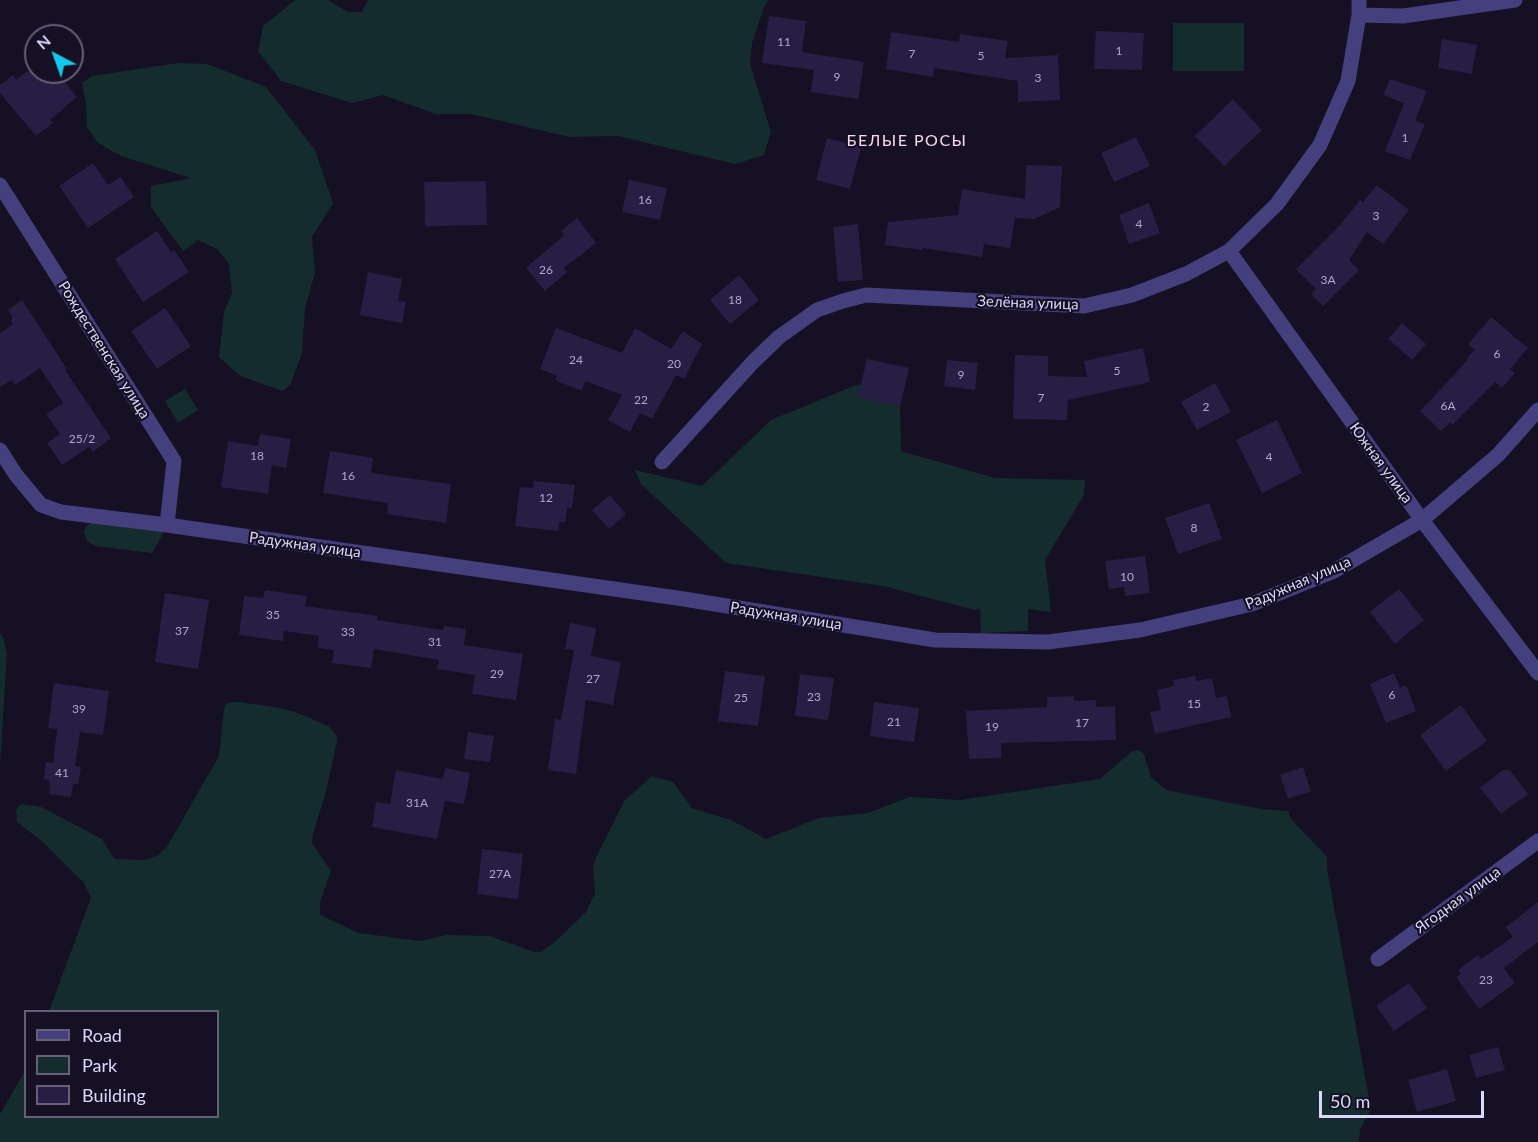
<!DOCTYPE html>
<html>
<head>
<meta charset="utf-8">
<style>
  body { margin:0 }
  #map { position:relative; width:1538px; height:1142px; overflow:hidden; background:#151023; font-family:Lato,sans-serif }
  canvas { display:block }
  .legend { position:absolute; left:24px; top:1010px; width:195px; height:108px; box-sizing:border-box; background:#151023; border:2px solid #655f7a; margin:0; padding:8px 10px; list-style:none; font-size:18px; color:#dcd6fc }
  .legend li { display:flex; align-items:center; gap:12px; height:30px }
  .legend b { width:30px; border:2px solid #655f7a }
  .north { position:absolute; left:24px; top:24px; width:60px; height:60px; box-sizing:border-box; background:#151023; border:2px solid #655f7a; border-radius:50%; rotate:319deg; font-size:16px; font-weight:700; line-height:24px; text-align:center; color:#dcd6fc }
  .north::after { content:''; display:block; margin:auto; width:21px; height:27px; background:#14c8ea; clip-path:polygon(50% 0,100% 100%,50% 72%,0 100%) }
  .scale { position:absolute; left:1319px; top:1091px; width:165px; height:27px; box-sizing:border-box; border:3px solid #dcd6fc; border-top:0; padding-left:8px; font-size:18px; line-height:21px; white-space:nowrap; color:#dcd6fc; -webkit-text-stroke:4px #151023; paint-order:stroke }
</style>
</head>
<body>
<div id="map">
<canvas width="1538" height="1142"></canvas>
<ul class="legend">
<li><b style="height:8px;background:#453f7e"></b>Road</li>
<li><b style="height:16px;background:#142c2d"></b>Park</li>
<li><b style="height:16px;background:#271e43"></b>Building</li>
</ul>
<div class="north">N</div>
<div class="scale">50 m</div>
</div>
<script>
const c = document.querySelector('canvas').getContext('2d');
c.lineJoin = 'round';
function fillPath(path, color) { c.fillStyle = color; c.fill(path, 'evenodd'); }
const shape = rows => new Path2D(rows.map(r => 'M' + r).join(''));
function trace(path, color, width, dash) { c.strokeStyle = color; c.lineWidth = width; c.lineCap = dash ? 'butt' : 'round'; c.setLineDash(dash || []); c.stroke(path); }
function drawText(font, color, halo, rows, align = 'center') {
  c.font = font + ' Lato,sans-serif'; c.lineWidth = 4.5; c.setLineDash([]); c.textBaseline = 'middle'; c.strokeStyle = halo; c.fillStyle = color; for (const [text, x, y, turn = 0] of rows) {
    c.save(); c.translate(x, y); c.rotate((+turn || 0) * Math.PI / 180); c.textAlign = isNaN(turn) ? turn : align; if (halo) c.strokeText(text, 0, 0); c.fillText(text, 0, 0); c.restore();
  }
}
fillPath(shape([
  [295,0,328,0,348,12,362,12,368,0,768,0,763,10,752,43,750,64,771,132,764,155,735,164,618,136,570,137,471,114,436,114,383,95,352,103,281,81,258,51,263,26],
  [1173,23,1244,23,1244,71,1173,71],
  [178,63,207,64,266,87,315,150,333,203,312,237,315,273,305,308,302,353,290,385,283,391,240,376,219,357,224,312,232,293,229,264,217,249,198,240,183,251,151,207,151,186,191,178,121,156,98,143,87,127,86,104,82,83,92,76],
  [859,384,900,403,901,451,995,478,1085,480,1084,495,1045,560,1051,612,1028,609,1028,631,981,633,980,609,975,610,883,586,726,563,641,484,635,470,702,486,771,420],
  [185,389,198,410,178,423,165,401],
  [92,522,165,530,152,553,95,546,87,541,84,532,86,527],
  [0,634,3,637,7,653,0,765],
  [238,702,275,707,295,712,328,726,336,734,337,741,326,792,313,834,312,843,331,871,320,902,320,915,359,933,420,941,447,935,490,936,534,952,541,952,556,941,586,912,595,893,593,866,598,853,625,800,652,776,673,782,692,808,731,820,766,839,819,818,868,813,909,797,960,800,1100,779,1132,751,1139,750,1144,754,1151,777,1166,790,1261,809,1288,811,1292,820,1327,857,1327,869,1371,1109,1360,1130,1359,1142,0,1142,0,1114,25,1071,26,1116,218,1116,218,1012,49,1011,91,898,84,883,44,843,17,822,16,810,21,804,41,807,102,839,114,858,116,859,145,860,157,856,167,847,219,756,224,709,227,703]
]), '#142c2d');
fillPath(shape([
  [769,16,806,21,802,52,864,62,858,99,811,92,814,70,762,63],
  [1096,31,1144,33,1142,70,1094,69],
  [891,32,959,42,960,34,1008,41,1005,58,1058,55,1060,100,1018,102,1018,81,934,68,933,77,886,69],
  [1442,39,1477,45,1472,74,1438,68],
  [26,72,57,72,77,97,50,120,53,123,36,136,0,93,0,85,13,75,16,80],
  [1390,79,1427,91,1415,121,1425,124,1410,160,1385,151,1404,103,1383,95],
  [1233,99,1262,130,1224,166,1195,136],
  [1136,137,1150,166,1114,182,1101,153],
  [827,138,861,147,850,189,816,180],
  [93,163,108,185,121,177,134,197,88,228,59,186],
  [1026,165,1062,166,1060,207,1034,219,1015,218,1010,248,984,244,982,257,923,248,923,250,885,245,888,222,958,215,962,189,1025,199],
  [629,180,667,188,660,220,622,212],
  [486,181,487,225,425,226,424,182],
  [1377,185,1409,210,1383,244,1367,232,1349,260,1359,270,1323,306,1311,294,1316,289,1296,269,1340,225,1360,200,1363,202],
  [1149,203,1160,233,1129,244,1119,215],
  [577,218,596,243,564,268,567,272,545,291,526,268,564,235,561,231],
  [858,224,863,280,838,282,833,227],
  [157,231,171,252,174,250,189,272,143,302,115,259],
  [368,272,402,279,398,301,406,302,402,323,360,315],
  [739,275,759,300,730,324,710,300],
  [22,300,67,369,65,370,111,438,93,452,89,447,62,465,47,443,60,434,46,414,63,403,40,368,15,385,12,380,0,387,0,333,13,324,11,320,13,318,8,310],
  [165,308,191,346,157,369,131,331],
  [1491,317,1528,348,1510,369,1515,373,1502,388,1495,382,1452,425,1450,422,1441,431,1420,411,1468,360,1467,358,1475,350,1468,344],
  [1402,323,1426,344,1412,360,1388,339],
  [556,328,622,353,635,328,671,349,683,331,702,344,684,379,676,375,652,419,640,413,630,432,608,420,622,395,585,381,582,391,555,380,557,376,540,369],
  [1143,348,1150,382,1068,400,1067,420,1013,419,1015,355,1048,356,1048,376,1087,377,1084,361],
  [867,359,909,368,900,407,858,397],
  [947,360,978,363,975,390,944,386],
  [1215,383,1231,412,1197,430,1181,402],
  [1277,420,1302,473,1262,493,1236,440],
  [260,434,291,439,286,468,272,465,268,494,221,487,228,441,258,446],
  [330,451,373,458,371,473,451,484,446,523,387,514,388,503,323,493],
  [534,481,575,485,572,508,567,508,565,522,559,522,558,531,515,526,520,487,533,488],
  [610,495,626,514,609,529,592,510],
  [1209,503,1222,539,1178,554,1165,518],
  [1145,556,1150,593,1125,596,1124,587,1109,589,1105,561],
  [1399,589,1424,620,1395,644,1370,612],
  [265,590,307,596,305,606,378,616,377,620,443,630,444,626,466,629,464,645,523,654,516,700,472,694,475,675,437,669,439,660,374,649,371,668,332,663,334,650,318,648,319,636,284,631,283,641,239,635,244,596,263,598],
  [165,593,209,600,198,669,155,662],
  [570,623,596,628,591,656,621,662,613,705,586,700,576,774,548,770,555,719,561,720,574,650,565,649],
  [725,671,765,676,758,726,718,721],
  [1394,673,1400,688,1406,685,1416,711,1386,723,1370,684],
  [800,674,834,678,828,720,795,716],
  [1195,676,1196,681,1212,678,1216,698,1227,696,1231,717,1155,734,1150,712,1161,710,1157,690,1174,686,1173,680],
  [54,683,109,691,103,735,80,732,75,766,81,767,78,784,73,784,71,797,49,794,50,780,44,779,46,762,53,763,57,729,48,728],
  [1074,696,1074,701,1096,700,1096,707,1115,706,1116,740,1001,743,1001,758,969,759,966,711,1047,707,1047,697],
  [874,702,919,708,914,742,870,736],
  [1461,705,1487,741,1446,771,1420,735],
  [468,732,494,736,490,762,464,759],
  [1303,767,1311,791,1288,799,1280,775],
  [445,768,470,773,464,804,445,801,437,839,372,827,376,802,390,804,396,770,443,779],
  [1503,770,1510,770,1528,794,1501,814,1480,788],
  [482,849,523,854,518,899,477,894],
  [1538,902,1538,942,1504,968,1515,983,1479,1009,1456,977,1461,974,1458,970,1478,955,1481,959,1513,937,1506,927],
  [1409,983,1427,1008,1394,1031,1376,1006],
  [1498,1047,1505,1070,1476,1078,1469,1055],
  [1447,1069,1456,1101,1417,1112,1408,1080]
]), '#271e43');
trace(shape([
  [1359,15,1403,16,1515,0],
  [0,185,174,461,167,525],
  [1229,251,1422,520,1538,673],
  [0,450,16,475,41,505,61,512,167,525,684,599,935,640,1048,642,1140,630,1252,604,1334,571,1422,520,1498,455,1538,410],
  [662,462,753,362,779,337,817,310,843,301,866,295,1084,306,1132,295,1186,274,1229,251,1277,204,1320,145,1348,81,1359,15,1359,0],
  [1378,959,1538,841]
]), '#453f7e', 15);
drawText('12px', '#afa8ce', null, [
  ["11",784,42],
  ["1",1119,51],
  ["7",912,54],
  ["5",981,56],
  ["9",837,77],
  ["3",1038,78],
  ["1",1405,138],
  ["16",645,200],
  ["3",1376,216],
  ["4",1139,224],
  ["26",546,270],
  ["3А",1328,280],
  ["18",735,300],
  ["6",1497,354],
  ["24",576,360],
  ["20",674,364],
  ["5",1117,371],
  ["9",961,375],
  ["7",1041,398],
  ["22",641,400],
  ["6А",1448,406],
  ["2",1206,407],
  ["25/2",82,439],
  ["18",257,456],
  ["4",1269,457],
  ["16",348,476],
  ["12",546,498],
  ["8",1194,528],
  ["10",1127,577],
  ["35",273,615],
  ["37",182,631],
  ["33",348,632],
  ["31",435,642],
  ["29",497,674],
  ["27",593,679],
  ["6",1392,695],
  ["23",814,697],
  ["25",741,698],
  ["15",1194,704],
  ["39",79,709],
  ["21",894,722],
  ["17",1082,723],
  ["19",992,727],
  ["41",62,773],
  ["31А",417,803],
  ["27А",500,874],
  ["23",1486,980]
]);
drawText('15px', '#dcd6fc', '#151023', [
  ["Зелёная улица",1028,303,2],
  ["Рождественская улица",104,350,58],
  ["Южная улица",1381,463,54],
  ["Радужная улица",305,545,8],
  ["Радужная улица",1298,583,-23],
  ["Радужная улица",786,616,9],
  ["Ягодная улица",1458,900,-36]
]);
c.letterSpacing = '1.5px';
drawText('16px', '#fcd8ed', '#151023', [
  ["БЕЛЫЕ РОСЫ",907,141]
]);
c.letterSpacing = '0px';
</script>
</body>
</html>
